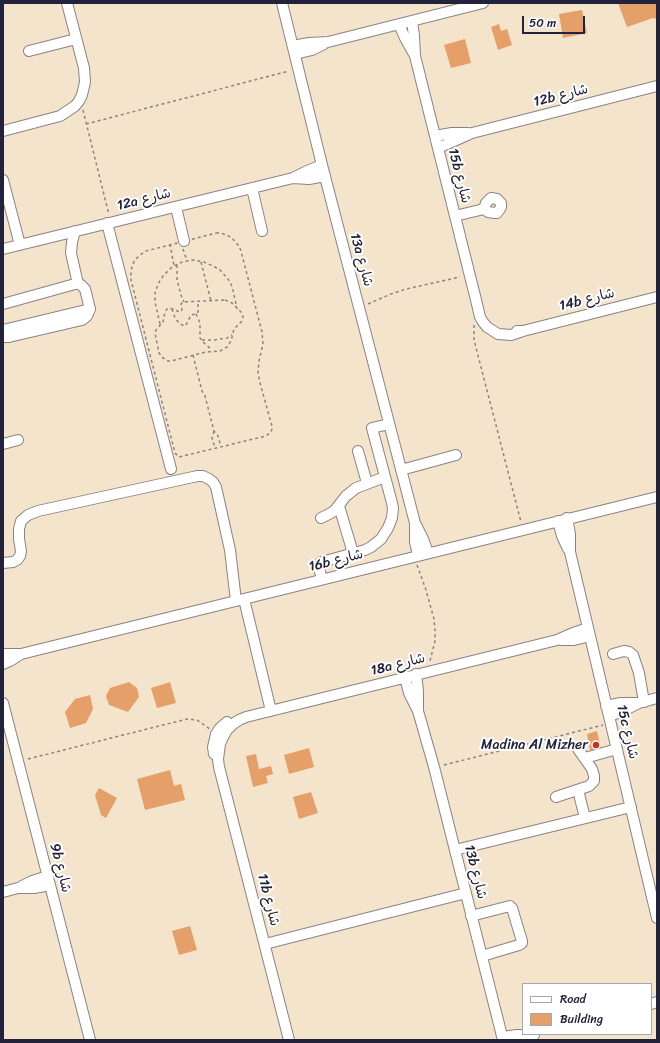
<!DOCTYPE html>
<html>
<head>
<meta charset="utf-8">
<style>
  body { margin:0 }
  #map { position:relative; width:660px; height:1043px; overflow:hidden; background:#f4e4cb; font-family:Sriracha,sans-serif }
  canvas { display:block }
  .frame { position:absolute; inset:0; border:4px solid #22223b; pointer-events:none }
  .legend { position:absolute; left:522px; top:983px; width:130px; height:52px; box-sizing:border-box; background:#fff; border:1px solid #a7a7b1; margin:0; padding:5px 7px; list-style:none; font-size:12px; color:#22223b }
  .legend li { display:flex; align-items:center; gap:8px; height:20px }
  .legend b { width:20px; border:1px solid #a7a7b1 }
  .scale { position:absolute; left:522px; top:16px; width:63px; height:18px; box-sizing:border-box; border:2px solid #22223b; border-top:0; padding-left:5px; font-size:12px; line-height:14px; white-space:nowrap; color:#22223b; -webkit-text-stroke:3px #fff; paint-order:stroke }
</style>
</head>
<body>
<div id="map">
<canvas width="660" height="1043"></canvas>
<div class="frame"></div>
<ul class="legend">
<li><b style="height:5px;background:#fff"></b>Road</li>
<li><b style="height:11px;background:#e59f68"></b>Building</li>
</ul>
<div class="scale">50 m</div>
</div>
<script>
const c = document.querySelector('canvas').getContext('2d');
c.lineJoin = 'round';
function fillPath(path, color) { c.fillStyle = color; c.fill(path, 'evenodd'); }
const shape = rows => new Path2D(rows.map(r => 'M' + r).join(''));
function trace(path, color, width, dash) { c.strokeStyle = color; c.lineWidth = width; c.lineCap = dash ? 'butt' : 'round'; c.setLineDash(dash || []); c.stroke(path); }
function drawText(font, color, halo, rows, align = 'center') {
  c.font = font + ' Sriracha,"Playpen Sans Arabic",sans-serif'; c.lineWidth = 4; c.setLineDash([]); c.textBaseline = 'middle'; c.strokeStyle = halo; c.fillStyle = color; for (const [text, x, y, turn = 0] of rows) {
    c.save(); c.translate(x, y); c.rotate((+turn || 0) * Math.PI / 180); c.textAlign = isNaN(turn) ? turn : align; if (halo) c.strokeText(text, 0, 0); c.fillText(text, 0, 0); c.restore();
  }
}
fillPath(shape([
  [618,3,657,3,657,19,653,18,627,27],
  [582,10,587,33,563,38,559,14],
  [499,24,501,31,507,29,512,45,498,50,491,27],
  [465,39,471,63,451,68,444,45],
  [129,682,137,688,139,697,128,712,109,705,106,696,110,688],
  [170,682,176,703,157,708,151,688],
  [90,695,93,709,86,723,70,728,65,712,75,699],
  [597,731,601,748,590,750,587,734],
  [309,748,314,767,289,774,284,755],
  [256,754,259,769,271,766,273,774,266,776,268,783,253,787,246,756],
  [170,770,174,786,181,784,185,800,145,810,137,779],
  [99,788,117,798,106,818,101,815,95,795],
  [311,792,318,813,299,819,293,797],
  [190,926,197,950,179,955,172,931]
]), '#e59f68');
const minor = shape([
  [282,3,322,165,415,523,423,539,428,553],
  [412,21,414,36,415,56,477,304,480,317,483,322,487,327,498,334,511,335,523,331],
  [399,24,405,38,414,54],
  [293,46,309,43,328,42,483,3],
  [29,51,76,39],
  [295,54,312,50,324,44],
  [3,131,60,116,75,106,79,101,82,95,85,82,84,68,67,3],
  [435,136,452,133,468,133],
  [438,148,454,141,472,133,657,86],
  [293,178,309,179,325,176],
  [3,180,20,245],
  [252,188,262,231],
  [176,207,184,241],
  [455,216,484,209,488,212,495,213,497,213,500,209,501,207,501,203,497,199,491,198,486,203,484,209],
  [107,223,171,469],
  [75,231,72,242,71,253,78,284],
  [3,249,293,178,307,171,322,165],
  [3,304,75,284,78,284,81,285,85,289,90,309,87,316,82,320,9,337,3,337],
  [3,330,90,309],
  [517,331,523,331,657,297],
  [3,444,18,440],
  [358,451,367,483],
  [401,470,456,455],
  [339,506,353,553],
  [321,518,331,513,335,510,346,496,356,488,385,477],
  [567,518,570,534,570,552,657,918],
  [558,521,562,536,568,549],
  [415,525,415,542,418,555],
  [3,563,13,562,17,560,20,556,21,551,19,539,19,529,21,521,28,515,38,511,193,477,198,476,203,476,209,479,213,482,216,487,230,550,236,601],
  [322,579,319,568,320,563,322,562,365,550,371,547,381,539,388,528,392,518,393,508,392,503,372,428,389,424],
  [244,599,271,711],
  [561,640,574,640,590,636],
  [3,654,21,654,657,497],
  [613,654,624,651,629,652,633,655,639,673,644,702],
  [3,664,10,661,21,654],
  [416,674,418,691,418,709],
  [405,677,409,693,418,711,434,767,503,1040],
  [3,703,90,1040],
  [606,706,621,703,639,703,657,698],
  [609,716,623,711,637,704],
  [214,754,213,747,216,734,220,728,227,722],
  [585,758,617,749],
  [578,790,585,818],
  [556,797,589,786,594,781,594,776,592,769,578,749],
  [455,850,631,807],
  [22,886,32,881,48,876],
  [3,892,18,888,34,888,50,885],
  [471,916,506,907,510,906,512,908,522,941,522,943,519,945,482,956],
  [265,944,466,893],
  [651,1004,657,1002],
  [503,1037,517,1035,534,1035],
  [289,1040,219,767,218,759,220,744,223,737,227,730,233,724,239,720,246,717,557,640,573,633,588,628]
]);
trace(minor, '#8b8383', 12);
trace(shape([
  [83,110,109,215],
  [86,124,289,71],
  [216,233,221,233,231,237,239,246,241,251,262,332,263,344,259,361,258,372,260,383,272,426,272,429,271,432,266,436,179,457,175,453,131,280,131,273,132,266,135,260,140,255,146,251,216,233],
  [170,244,174,266],
  [183,249,187,261],
  [201,262,211,301],
  [177,265,177,280,181,295,184,302],
  [225,300,232,303,241,312,243,317,242,321,234,329,231,341,227,347,220,351,206,352,171,361,168,361,163,358,159,353,155,333,156,330,163,322,165,312,167,309,170,308,180,312,182,310,181,304,183,302,225,300],
  [368,304,391,294,406,289,460,277],
  [172,309,175,318,179,323,184,326,186,325,191,315,196,314,198,312,198,301],
  [196,314,200,323,200,338,204,343,212,350],
  [160,324,155,302,155,293,158,284,163,276,172,267,182,262,187,261,193,260,204,262,215,267,220,270,228,279,231,284,233,290,237,309],
  [474,325,474,340,521,522],
  [202,340,214,340,227,338,232,335],
  [193,355,202,391,205,396,214,431,218,436,221,447],
  [214,431,212,438,215,448],
  [417,565,426,590,434,619,435,630,435,641,430,661],
  [28,759,187,719,197,720,210,729],
  [444,765,603,725]
]), '#8b8383', 1.5, [3, 3]);
trace(minor, '#fff', 10);
for (const [x, y, r, color] of [
  [596,745,4,"#c8321e"]
]) { const dot = new Path2D(); dot.arc(x, y, r, 0, 2 * Math.PI); c.fillStyle = color; c.fill(dot); trace(dot, '#fff', 1.5); }
drawText('14px', '#22223b', '#fff', [
  ["12b شارع",561,96,-14],
  ["15b شارع",459,176,76],
  ["12a شارع",144,200,-14],
  ["13a شارع",361,260,75],
  ["14b شارع",587,300,-14],
  ["16b شارع",336,561,-14],
  ["18a شارع",398,665,-14],
  ["15c شارع",627,732,77],
  ["9b شارع",60,868,76],
  ["13b شارع",475,872,76],
  ["11b شارع",268,900,76]
]);
drawText('14px', '#22223b', '#fff', [
  ["Madina Al Mizher",588,745]
], 'right');
</script>
</body>
</html>
